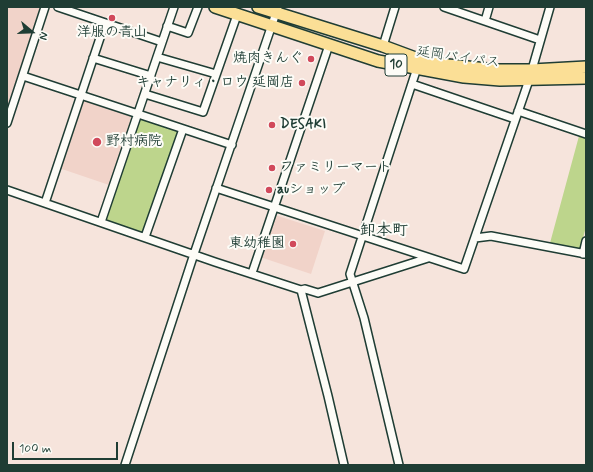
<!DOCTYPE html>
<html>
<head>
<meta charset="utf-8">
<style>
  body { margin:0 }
  #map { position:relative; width:593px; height:472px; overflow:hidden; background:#f6e4dc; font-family:Mynerve,sans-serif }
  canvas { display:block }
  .frame { position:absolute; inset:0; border:8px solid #1f3d34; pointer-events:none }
  .north { position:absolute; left:12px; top:12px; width:40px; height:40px; -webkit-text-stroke:3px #fdfcf7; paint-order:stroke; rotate:109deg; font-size:11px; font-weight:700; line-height:16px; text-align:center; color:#1f3d34 }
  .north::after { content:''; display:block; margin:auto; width:14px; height:18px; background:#1f3d34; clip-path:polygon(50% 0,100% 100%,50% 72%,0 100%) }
  .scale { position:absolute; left:12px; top:442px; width:106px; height:18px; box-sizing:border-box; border:2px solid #1f3d34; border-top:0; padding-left:5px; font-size:12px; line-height:14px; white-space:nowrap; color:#1f3d34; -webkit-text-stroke:3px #fdfcf7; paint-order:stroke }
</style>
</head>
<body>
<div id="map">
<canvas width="593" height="472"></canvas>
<div class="frame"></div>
<div class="north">N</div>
<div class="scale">100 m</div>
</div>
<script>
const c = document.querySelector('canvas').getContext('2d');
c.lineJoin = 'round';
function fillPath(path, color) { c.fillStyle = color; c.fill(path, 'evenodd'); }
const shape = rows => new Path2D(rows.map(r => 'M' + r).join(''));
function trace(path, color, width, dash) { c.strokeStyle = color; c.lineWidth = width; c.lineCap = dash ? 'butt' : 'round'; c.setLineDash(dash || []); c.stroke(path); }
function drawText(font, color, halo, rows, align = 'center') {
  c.font = font + ' Mynerve,"Klee One",sans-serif'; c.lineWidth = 4; c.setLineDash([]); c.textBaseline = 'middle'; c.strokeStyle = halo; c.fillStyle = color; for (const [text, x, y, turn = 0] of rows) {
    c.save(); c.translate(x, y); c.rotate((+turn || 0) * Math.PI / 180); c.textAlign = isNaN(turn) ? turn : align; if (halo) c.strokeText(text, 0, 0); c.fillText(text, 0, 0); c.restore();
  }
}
fillPath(shape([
  [7,7,41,7,7,107],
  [84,99,135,115,112,186,59,168,78,108],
  [275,215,325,231,311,274,260,257]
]), '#f1d3c9');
fillPath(shape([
  [141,117,181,130,145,234,105,220],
  [579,136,586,139,586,227,580,249,550,243]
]), '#bdd58c');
const minor = shape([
  [58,7,162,42],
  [444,7,540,40],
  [485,21,489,7],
  [167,26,188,33,198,7],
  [383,46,395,7],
  [157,57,216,74],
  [93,58,151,76],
  [23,76,232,145],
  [412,84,515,119],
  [145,94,203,112,237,15],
  [518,111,586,134],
  [7,123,45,7],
  [216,188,464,269,529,80,550,7],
  [7,190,215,262,301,290,314,341,328,396,344,465],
  [45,203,105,23],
  [101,222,174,7],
  [145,237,183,129],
  [475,238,491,236,586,254],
  [583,254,586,241],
  [252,273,329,45],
  [301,290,305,289,318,293,428,258],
  [125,465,194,254,278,7],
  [399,465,364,318,350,274,417,68]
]);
const highway = shape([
  [215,7,378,61,464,77,500,80,586,78],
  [258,7,383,46,418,59,448,65,497,70,532,70,586,67]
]);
trace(minor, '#1f3d34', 10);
trace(highway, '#1f3d34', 14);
trace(minor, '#fdfcf7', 7);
trace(highway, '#fbdf96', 11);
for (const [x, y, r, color] of [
  [112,18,4,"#d1495b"],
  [311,59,4,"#d1495b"],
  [302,83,4,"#d1495b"],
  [272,125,4,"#d1495b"],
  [97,142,5,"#d1495b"],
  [272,168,4,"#d1495b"],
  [269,190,4,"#d1495b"],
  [293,244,4,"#d1495b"]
]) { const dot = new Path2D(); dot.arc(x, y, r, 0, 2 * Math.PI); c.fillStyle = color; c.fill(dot); trace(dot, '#fdfcf7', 1.5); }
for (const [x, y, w] of [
  [396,65,22]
]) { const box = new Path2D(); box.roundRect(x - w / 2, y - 11, w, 22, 3); c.fillStyle = '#fdfcf7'; c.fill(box); trace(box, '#1f3d34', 1); }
drawText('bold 13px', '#1f3d34', null, [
  ["10",396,65]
]);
drawText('bold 14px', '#1f3d34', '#fdfcf7', [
  ["洋服の青山",112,33,"center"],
  ["焼肉きんぐ",303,59,"right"],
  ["キャナリィ・ロウ 延岡店",294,83,"right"],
  ["DESAKI",280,125],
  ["野村病院",106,142],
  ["ファミリーマート",280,168],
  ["auショップ",277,190],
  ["東幼稚園",285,244,"right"]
], 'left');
drawText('14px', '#1f3d34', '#fdfcf7', [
  ["延岡バイパス",458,58,8]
]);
drawText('bold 16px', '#1f3d34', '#fdfcf7', [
  ["卸本町",384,232]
]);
</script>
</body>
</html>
